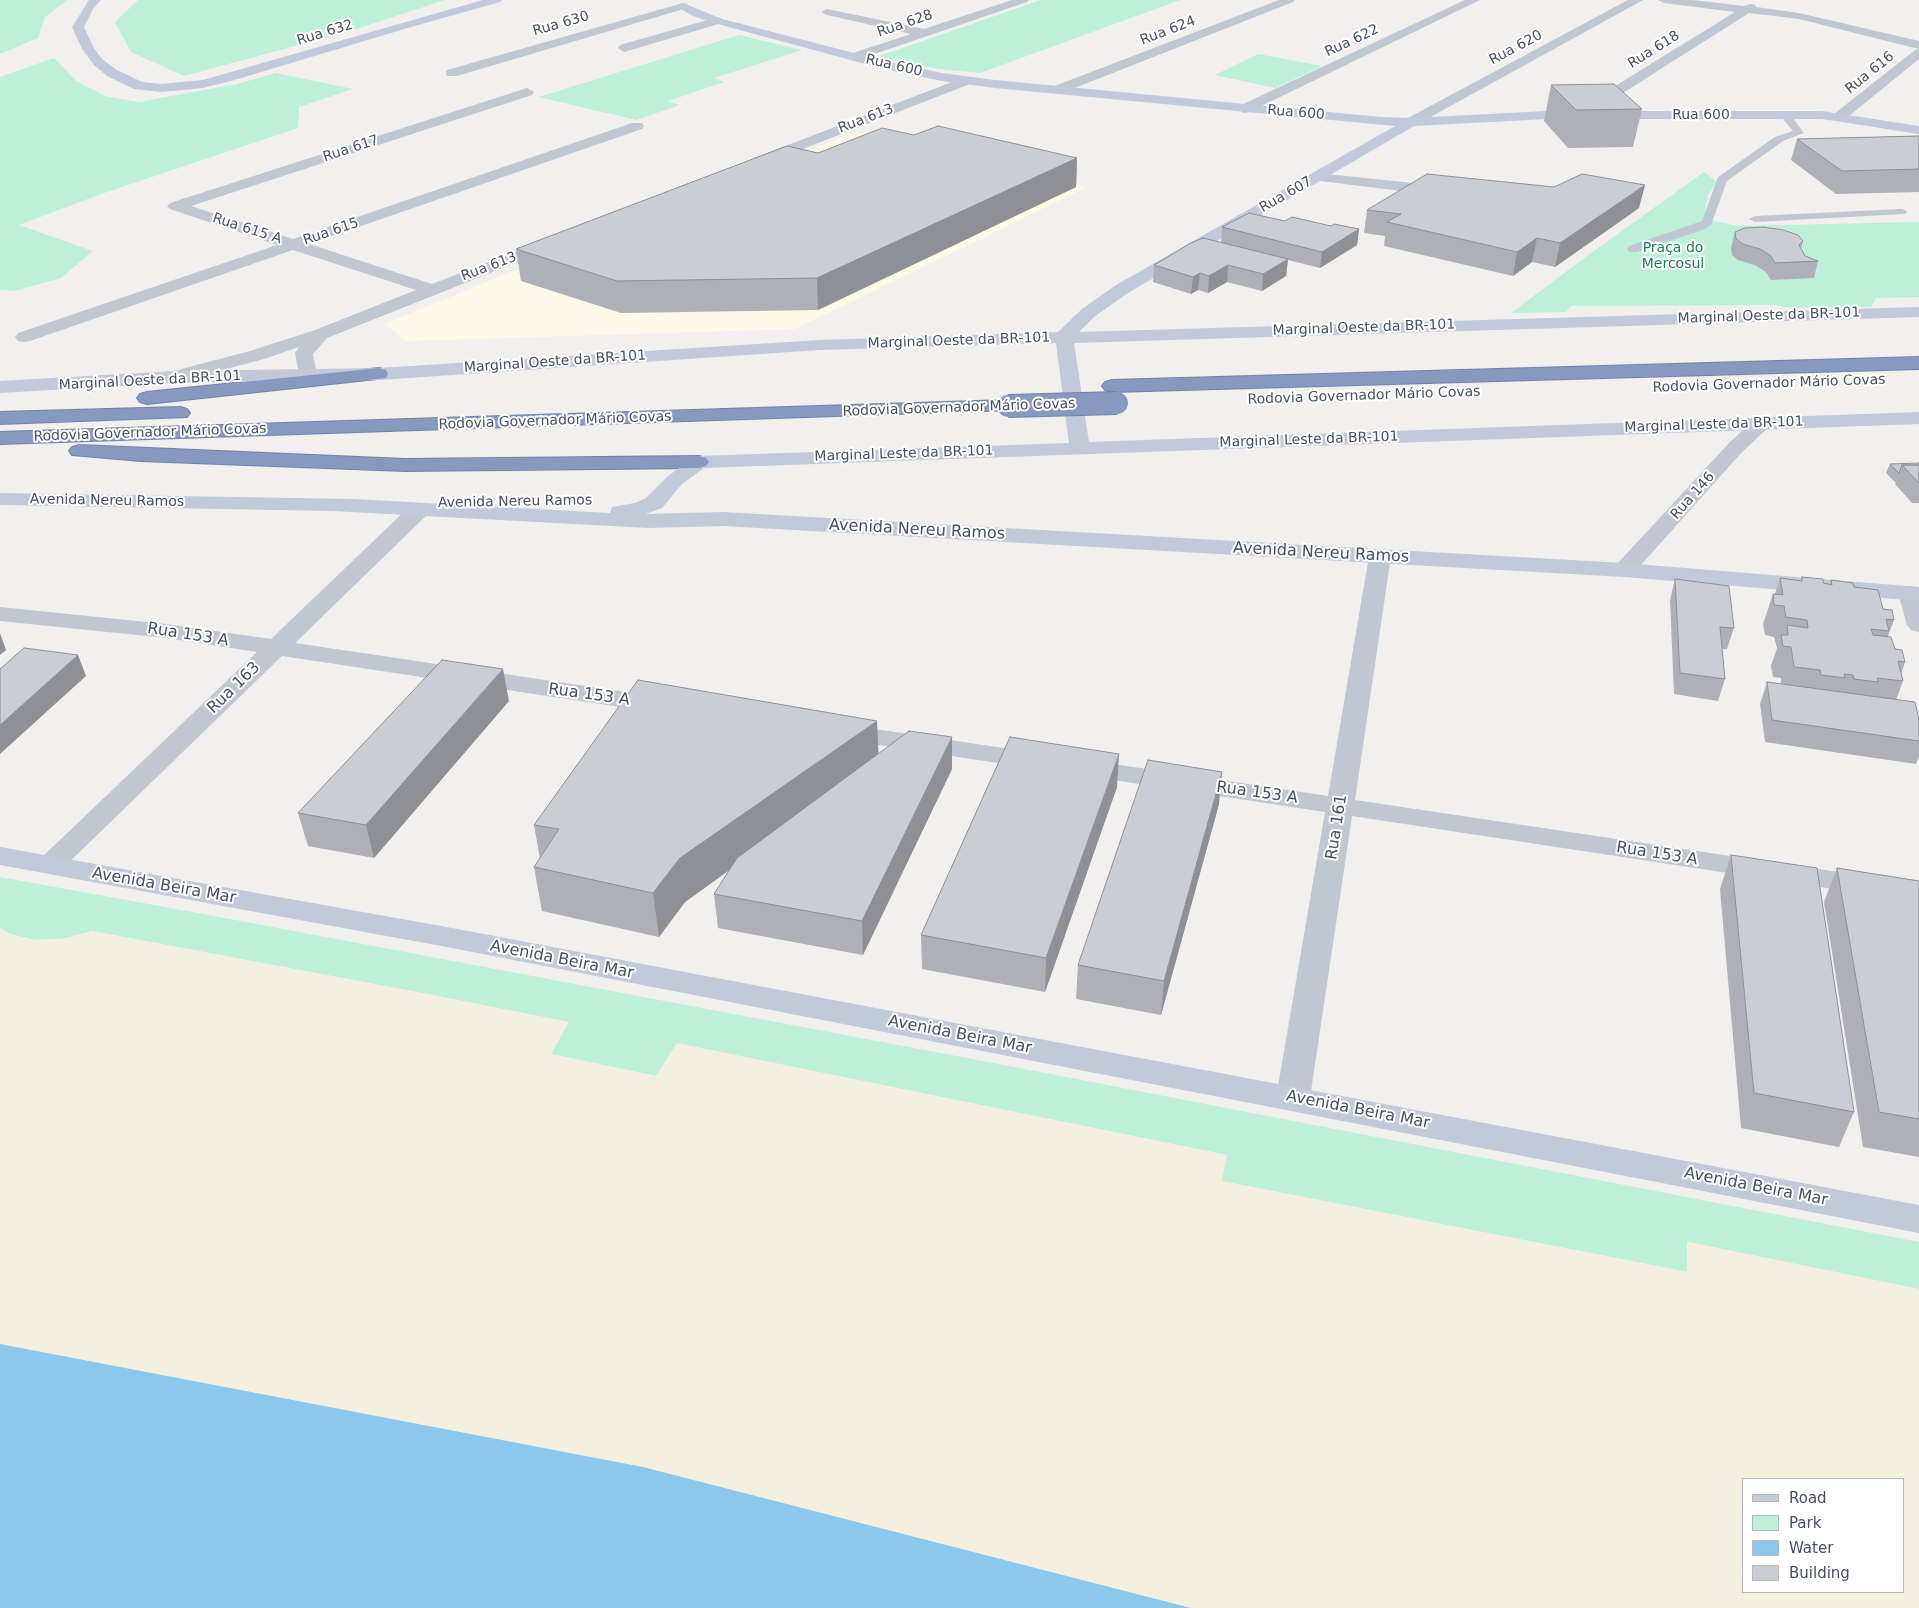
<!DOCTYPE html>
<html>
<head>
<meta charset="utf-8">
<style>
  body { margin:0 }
  #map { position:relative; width:1919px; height:1608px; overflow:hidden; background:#f2efef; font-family:"DejaVu Sans",sans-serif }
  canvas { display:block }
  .legend { position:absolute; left:1742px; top:1478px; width:162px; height:115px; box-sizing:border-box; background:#fff; border:1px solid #b5b9be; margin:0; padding:6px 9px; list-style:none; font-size:15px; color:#474f5d }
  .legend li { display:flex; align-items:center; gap:10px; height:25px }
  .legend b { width:25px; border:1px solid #b5b9be }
</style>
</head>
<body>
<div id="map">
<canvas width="1919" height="1608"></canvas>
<ul class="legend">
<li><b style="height:6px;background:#c2c9d8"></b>Road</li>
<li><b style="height:14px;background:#beefd9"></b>Park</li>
<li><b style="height:14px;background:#8bc8ec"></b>Water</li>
<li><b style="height:14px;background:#cbcdd5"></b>Building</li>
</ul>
</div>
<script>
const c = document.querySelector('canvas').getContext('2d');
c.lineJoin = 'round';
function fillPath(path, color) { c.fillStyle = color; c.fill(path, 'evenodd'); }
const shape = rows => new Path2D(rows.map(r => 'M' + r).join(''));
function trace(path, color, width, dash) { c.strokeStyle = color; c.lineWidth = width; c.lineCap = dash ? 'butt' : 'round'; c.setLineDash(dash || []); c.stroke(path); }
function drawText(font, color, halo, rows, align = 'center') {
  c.font = font + ' "DejaVu Sans",sans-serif'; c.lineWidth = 4; c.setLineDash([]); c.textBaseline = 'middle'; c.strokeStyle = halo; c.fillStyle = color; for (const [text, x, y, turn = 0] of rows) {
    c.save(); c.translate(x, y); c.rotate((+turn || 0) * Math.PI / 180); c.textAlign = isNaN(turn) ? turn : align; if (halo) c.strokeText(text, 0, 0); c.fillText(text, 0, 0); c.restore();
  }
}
fillPath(shape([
  [854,132,1087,187,795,329,407,341,384,324]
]), '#fcf9e9');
fillPath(shape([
  [0,0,67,0,45,17,38,38,0,54],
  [138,0,445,0,347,32,184,76,131,52,115,22],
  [1041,0,1180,0,980,73,939,69,877,57],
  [739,35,802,50,714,78,724,82,668,101,680,105,636,120,539,97],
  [1258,54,1322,66,1275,88,1215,75],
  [54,58,76,81,108,97,139,102,237,84,276,73,353,89,299,107,298,128,101,194,19,225,93,251,61,278,14,291,0,290,0,77],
  [1704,172,1717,182,1708,195,1705,209,1709,220,1738,226,1919,222,1919,297,1876,298,1871,307,1789,308,1774,305,1571,306,1566,312,1511,313,1587,256],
  [0,877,209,915,1004,1065,1919,1242,1919,1289,1688,1242,1688,1272,1221,1181,1227,1155,677,1044,656,1076,551,1054,568,1022,422,993,92,931,62,939,34,940,10,934,0,928]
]), '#beefd9');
fillPath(shape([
  [0,928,10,934,34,940,62,939,92,931,422,993,569,1022,551,1054,656,1076,677,1043,1227,1155,1222,1181,1687,1272,1687,1242,1919,1289,1919,1608,1191,1608,643,1467,0,1344],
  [1743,1479,1903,1479,1903,1592,1743,1592]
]), '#f3f0e0');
fillPath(shape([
  [0,1344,643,1467,1191,1608,0,1608]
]), '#8bc8ec');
const highway = shape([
  [1919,357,1919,369,1112,392,1105,390,1102,386,1105,382,1112,380,1919,357],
  [379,368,386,370,388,374,386,378,147,404,140,402,137,398,140,394,147,392,379,368],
  [1008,400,1015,402,1018,406,1015,410,0,444,0,432,1008,400],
  [180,407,187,409,190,413,187,417,0,424,0,412,180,407],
  [79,445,405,459,699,456,706,458,709,462,706,466,699,468,405,471,141,461,72,455,69,451,72,447,79,445]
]);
trace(highway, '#7284a9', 2);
fillPath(shape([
  [1784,111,1788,112,1804,133,1783,141,1727,181,1711,225,1705,229,1637,252,1629,252,1627,249,1629,246,1702,221,1718,177,1775,137,1793,131,1779,114,1784,111],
  [1901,209,1905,210,1907,212,1905,214,1755,222,1749,219,1755,216,1901,209]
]), '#c0c7d1');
fillPath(shape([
  [1012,0,1029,0,1027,2,854,61,848,57,850,54,911,34,827,15,821,12,827,9,924,29,1012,0],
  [1279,0,1295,0,1293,2,1062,93,1057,94,1050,90,1052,87,1279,0],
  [1465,0,1480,0,1249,112,1244,113,1237,109,1239,106,1465,0],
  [1628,0,1643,0,1416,125,1406,125,1404,122,1406,119,1628,0],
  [1658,0,1693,0,1744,6,1751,4,1755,5,1756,7,1799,13,1919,41,1919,49,1799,19,1749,13,1593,112,1583,112,1581,109,1583,106,1735,12,1664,3,1658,0],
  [683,3,687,4,689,6,687,8,457,76,447,76,446,73,447,70,683,3],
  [718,17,722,19,724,21,722,23,624,52,618,48,620,45,718,17],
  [1919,49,1919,59,1844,120,1834,120,1832,117,1834,114,1915,50,1919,49],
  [965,77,970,78,971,81,970,84,764,164,754,164,752,161,754,158,965,77],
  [527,88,534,92,532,95,191,206,293,239,632,123,642,123,644,126,642,129,309,244,432,284,546,240,558,240,560,243,558,246,327,338,313,354,317,375,315,379,308,381,301,379,299,375,295,353,299,347,264,359,173,383,166,381,164,377,166,373,250,351,315,330,416,290,293,250,30,341,24,342,18,341,15,337,18,333,277,245,170,209,167,206,170,203,527,88],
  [1317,173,1442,186,1447,188,1450,191,1447,194,1442,196,1312,180,1310,177,1312,174,1317,173],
  [1762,417,1769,419,1772,423,1769,427,1743,451,1632,575,1624,577,1616,575,1613,570,1616,565,1729,443,1755,419,1762,417],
  [418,505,426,506,429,511,426,516,295,643,660,697,669,700,673,705,669,710,660,713,282,656,60,871,50,874,40,871,36,865,40,859,257,652,166,638,0,621,0,607,166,624,271,639,410,506,418,505],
  [1380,549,1388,551,1391,556,1355,800,1919,884,1919,902,1352,816,1310,1098,1305,1107,1293,1110,1281,1107,1276,1098,1325,812,1080,775,1071,773,1067,767,1071,761,1080,759,1328,796,1369,556,1372,551,1380,549],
  [1910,586,1919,589,1919,632,1911,630,1907,625,1898,593,1902,588,1910,586],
  [841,724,1038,753,1047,755,1051,761,1047,767,1038,769,832,738,828,732,832,726,841,724]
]), '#c0c7d1');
fillPath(shape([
  [89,0,101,0,93,9,84,27,94,48,102,59,117,70,142,82,161,84,203,80,483,0,502,0,500,2,411,27,238,79,203,88,161,92,134,89,107,76,94,65,82,49,72,27,89,0],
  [683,3,722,19,889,62,942,73,995,80,1381,117,1411,118,1547,111,1822,111,1919,126,1919,134,1822,119,1547,119,1414,126,1128,293,1094,317,1079,332,1919,307,1919,317,1074,343,1089,442,1919,412,1919,424,704,468,682,484,662,508,645,514,723,512,1624,563,1919,587,1919,601,1624,577,723,526,648,528,333,511,0,505,0,493,353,499,610,513,612,507,635,503,646,498,668,476,692,458,699,456,1069,443,1056,343,820,350,379,380,173,383,0,393,0,381,173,371,379,368,820,340,1058,332,1082,309,1116,285,1395,126,995,88,942,81,884,69,714,23,693,16,679,8,677,6,679,4,683,3],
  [0,847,452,928,1919,1205,1919,1233,452,948,0,865,0,847]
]), '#c2c9d8');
fillPath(highway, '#8799be');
const highwayBridgeFar1 = shape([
  [1084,404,1117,403]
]);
const highwayBridge = shape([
  [1008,406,1117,403]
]);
trace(highwayBridgeFar1, '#7284a9', 18, []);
trace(highwayBridge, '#7284a9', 24, []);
trace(highwayBridgeFar1, '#8799be', 17);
trace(highwayBridge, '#8799be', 22);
fillPath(shape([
  [1551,85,1642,109,1633,147,1568,148,1544,121],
  [914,135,1077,158,1076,187,818,310,621,313,521,281,516,249,818,153],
  [1919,136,1919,192,1836,194,1791,160,1797,139],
  [1639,208,1555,267,1532,262,1513,276,1384,246,1385,236,1364,233,1367,210],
  [1285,221,1359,229,1357,245,1320,268,1288,260,1286,276,1262,291,1227,282,1208,293,1198,290,1191,294,1153,282,1154,265,1221,243,1222,227],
  [1735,232,1803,241,1801,249,1805,256,1818,261,1814,278,1771,280,1766,272,1755,265,1738,260,1732,255,1731,248],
  [1919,463,1919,503,1912,503,1895,484,1896,483,1886,473,1890,464],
  [1802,577,1823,583,1830,584,1831,580,1854,587,1883,609,1894,620,1888,636,1895,649,1905,662,1901,674,1903,681,1896,700,1919,720,1919,756,1916,764,1765,742,1760,704,1767,682,1781,684,1781,678,1773,677,1771,666,1777,648,1774,637,1765,635,1763,624,1773,594,1775,594,1780,578,1801,580],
  [1675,579,1734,628,1727,649,1722,649,1725,679,1718,701,1674,694,1670,600],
  [509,701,374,858,308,846,298,813],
  [878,754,952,769,863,955,718,928,714,894,729,870,685,902,659,937,542,911,534,867,540,859,534,825],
  [1117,787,1045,992,922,969,921,935],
  [1219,804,1161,1015,1076,999,1078,965],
  [1731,855,1854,1112,1839,1147,1741,1128,1720,889],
  [1837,868,1919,881,1919,1157,1863,1147,1824,902]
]), '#afb0b7');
fillPath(shape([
  [1077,158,1076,187,818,310,817,278],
  [1645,185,1639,208,1555,267,1560,243],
  [1359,229,1357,245,1320,268,1322,252],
  [1537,238,1532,262,1513,276,1517,252],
  [1288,259,1286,276,1262,291,1263,274],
  [1228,265,1227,282,1208,293,1209,276],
  [1200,273,1198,290,1191,294,1193,277],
  [0,633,6,650,0,655],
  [78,655,86,676,0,754,0,725],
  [503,669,509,701,374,858,366,825],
  [877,721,879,763,685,902,659,937,653,893,680,858],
  [952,737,952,769,863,955,862,921],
  [1119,754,1117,787,1045,992,1046,958],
  [1222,772,1219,804,1161,1015,1164,981]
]), '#8e9095');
const building = shape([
  [1614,84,1642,109,1576,110,1551,85,1614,84],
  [938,126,1077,158,817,278,617,281,516,249,787,146,818,153,882,128,914,135,938,126],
  [1919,136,1919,169,1842,171,1797,139,1919,136],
  [1427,174,1554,187,1582,174,1645,185,1560,243,1537,238,1517,252,1387,222,1401,214,1367,210,1427,174],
  [1249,213,1285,221,1292,217,1331,226,1334,224,1359,229,1322,252,1222,227,1249,213],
  [1763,227,1783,230,1798,235,1803,241,1799,245,1805,256,1818,261,1775,263,1770,255,1760,249,1743,244,1736,239,1735,232,1745,228,1763,227],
  [1203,238,1288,259,1263,274,1228,265,1209,276,1200,273,1193,277,1154,265,1191,243,1203,238],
  [1919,463,1919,465,1902,465,1899,473,1890,464,1919,463],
  [1902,465,1919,465,1919,483,1902,465],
  [1802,577,1823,579,1823,583,1832,585,1831,580,1853,583,1854,587,1878,590,1883,609,1892,610,1894,620,1886,619,1889,631,1871,629,1873,635,1891,637,1895,649,1902,650,1905,662,1898,661,1903,681,1877,678,1878,682,1854,679,1853,675,1844,674,1845,678,1821,675,1820,670,1794,667,1791,647,1783,646,1781,635,1788,635,1787,625,1808,628,1807,620,1786,617,1784,606,1774,605,1773,594,1783,595,1780,578,1802,581,1802,577],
  [1675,579,1729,586,1734,628,1720,627,1725,679,1680,673,1675,579],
  [24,648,78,655,0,725,0,669,24,648],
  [442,660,503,669,366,825,298,813,442,660],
  [638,680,877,721,680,858,653,893,534,867,559,829,534,825,638,680],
  [1767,682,1915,702,1919,720,1919,741,1772,720,1767,682],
  [909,731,952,737,862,921,714,894,737,858,909,731],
  [1010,737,1119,754,1046,958,921,935,1010,737],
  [1148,760,1222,772,1164,981,1078,965,1148,760],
  [1731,855,1817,868,1854,1112,1754,1093,1731,855],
  [1837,868,1919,881,1919,1119,1879,1112,1837,868]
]);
fillPath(building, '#cbcdd5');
trace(building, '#8e9095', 1);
drawText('14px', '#474f5d', '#fff', [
  ["Rua 630",561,24,-16],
  ["Rua 628",905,24,-19],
  ["Rua 624",1168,31,-21],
  ["Rua 632",325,33,-17],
  ["Rua 622",1352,41,-25],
  ["Rua 620",1516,48,-28],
  ["Rua 618",1654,50,-32],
  ["Rua 600",894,66,13],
  ["Rua 616",1870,73,-39],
  ["Rua 600",1296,113,5],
  ["Rua 600",1701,115],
  ["Rua 613",866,119,-21],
  ["Rua 617",351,149,-18],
  ["Rua 607",1286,195,-30],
  ["Rua 615 A",247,229,18],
  ["Rua 615",331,232,-19],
  ["Rua 613",489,267,-21],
  ["Marginal Oeste da BR-101",1769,316,-2],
  ["Marginal Oeste da BR-101",1364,328,-2],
  ["Marginal Oeste da BR-101",959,341,-2],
  ["Marginal Oeste da BR-101",555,362,-4],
  ["Marginal Oeste da BR-101",150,381,-3],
  ["Rodovia Governador Mário Covas",1769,384,-2],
  ["Rodovia Governador Mário Covas",1364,396,-2],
  ["Rodovia Governador Mário Covas",959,408,-2],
  ["Rodovia Governador Mário Covas",555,421,-2],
  ["Marginal Leste da BR-101",1714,425,-2],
  ["Rodovia Governador Mário Covas",150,433,-2],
  ["Marginal Leste da BR-101",1309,440,-2],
  ["Marginal Leste da BR-101",904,454,-2],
  ["Rua 146",1693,496,-48],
  ["Avenida Nereu Ramos",107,501,1],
  ["Avenida Nereu Ramos",515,502,-1]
]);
drawText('14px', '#177e5c', '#fff', [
  ["Praça do",1673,248],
  ["Mercosul",1673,264]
]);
drawText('16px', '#474f5d', '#fff', [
  ["Avenida Nereu Ramos",917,530,3],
  ["Avenida Nereu Ramos",1321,553,3],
  ["Rua 153 A",188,635,9],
  ["Rua 163",234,688,-44],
  ["Rua 153 A",589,695,8],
  ["Rua 153 A",1257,793,8],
  ["Rua 161",1337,827,-81],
  ["Rua 153 A",1657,854,9],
  ["Avenida Beira Mar",164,886,10],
  ["Avenida Beira Mar",562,960,11],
  ["Avenida Beira Mar",960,1035,11],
  ["Avenida Beira Mar",1358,1110,11],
  ["Avenida Beira Mar",1756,1187,11]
]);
</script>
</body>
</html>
